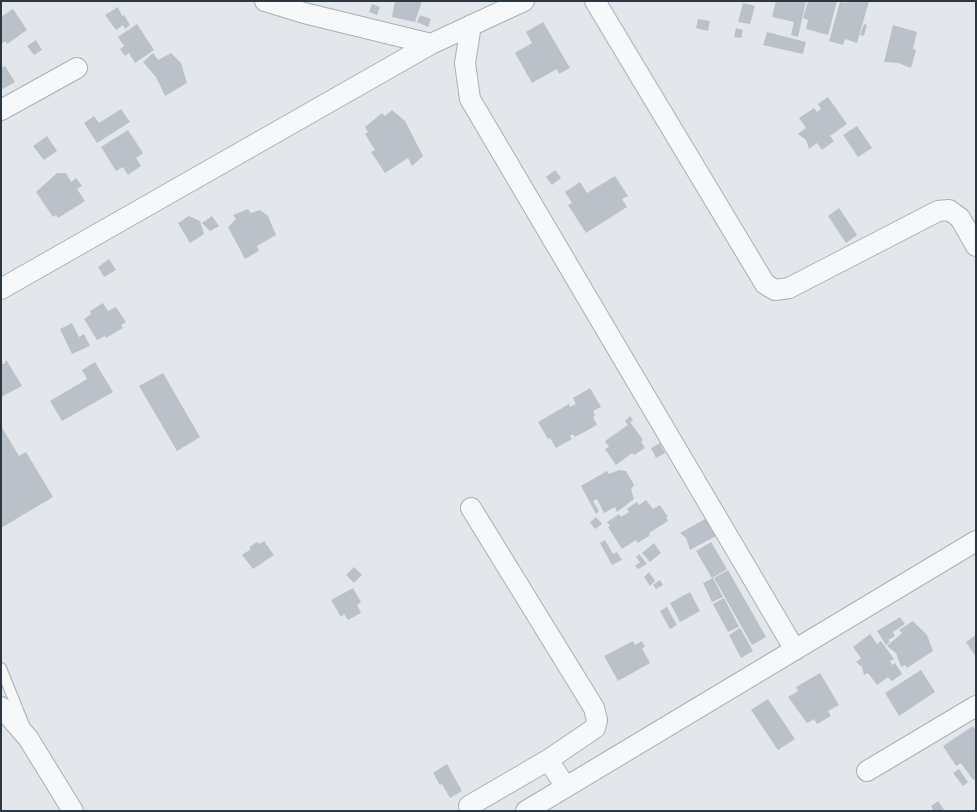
<!DOCTYPE html>
<html>
<head>
<meta charset="utf-8">
<style>
  body { margin:0 }
  #map { position:relative; width:977px; height:812px; overflow:hidden; background:#e3e7eb; font-family:Inter,sans-serif }
  canvas { display:block }
  .frame { position:absolute; inset:0; border:2px solid #2b3743; pointer-events:none }
</style>
</head>
<body>
<div id="map">
<canvas width="977" height="812"></canvas>
<div class="frame"></div>
</div>
<script>
const c = document.querySelector('canvas').getContext('2d');
c.lineJoin = 'round';
function fillPath(path, color) { c.fillStyle = color; c.fill(path, 'evenodd'); }
const shape = rows => new Path2D(rows.map(r => 'M' + r).join(''));
function trace(path, color, width, dash) { c.strokeStyle = color; c.lineWidth = width; c.lineCap = dash ? 'butt' : 'round'; c.setLineDash(dash || []); c.stroke(path); }
fillPath(shape([
  [395,1,422,1,415,22,392,17],
  [776,1,806,1,798,37,791,35,794,22,772,17],
  [808,1,837,1,828,35,806,29,808,20,803,18],
  [847,1,869,1,857,43,845,39,843,45,829,41,840,2,847,3],
  [743,3,755,6,750,24,738,22],
  [372,4,380,7,377,15,369,12],
  [118,7,122,16,124,15,130,25,125,29,123,25,116,30,105,15],
  [13,9,27,30,7,44,5,41,1,44,1,17],
  [420,15,431,19,428,27,417,22],
  [698,19,710,21,708,31,696,28],
  [543,22,570,68,559,74,557,69,532,83,515,53,532,43,526,32],
  [137,24,154,50,135,63,129,53,125,56,120,49,124,46,118,37],
  [864,24,867,25,864,36,860,35],
  [893,25,917,32,913,49,916,50,911,68,898,63,884,62],
  [736,28,743,30,741,38,734,37],
  [767,32,806,42,803,54,763,45],
  [36,40,42,50,34,55,27,46],
  [153,53,158,60,171,53,181,63,187,83,165,96,156,77,143,62],
  [5,66,15,82,3,89,1,86,1,68],
  [828,97,847,124,830,136,834,141,822,150,817,143,809,149,806,140,798,134,806,128,799,118,814,108,817,112,821,109,818,104],
  [121,109,130,122,97,143,84,123,94,116,99,123],
  [392,110,405,121,423,156,412,166,408,158,385,173,371,152,375,150,365,134,368,132,365,127,382,113,385,116],
  [857,126,872,148,858,157,843,135],
  [128,130,143,153,136,158,141,166,128,175,123,167,116,171,101,147],
  [47,136,57,151,44,160,33,146],
  [555,170,561,178,552,185,546,177],
  [57,173,66,173,71,182,76,178,82,186,77,189,85,201,58,218,56,215,53,217,36,192],
  [615,176,628,196,622,199,627,207,586,233,568,205,572,203,565,192,580,182,587,193],
  [839,208,857,235,846,243,828,216],
  [248,209,251,213,260,210,268,216,276,235,257,246,259,251,245,259,228,227,236,219,233,215],
  [189,216,200,221,204,234,190,243,178,223],
  [212,216,219,226,210,231,202,223],
  [109,259,116,270,104,277,98,267],
  [103,303,108,311,116,307,126,322,121,325,123,328,106,338,105,336,97,340,84,319,91,314,90,311],
  [72,323,79,337,84,334,90,346,72,354,60,329],
  [5,361,7,361,22,386,1,397,1,365,5,363],
  [95,362,113,392,62,421,50,401,87,379,82,370],
  [163,373,200,437,177,451,139,386],
  [590,388,601,407,593,411,595,416,593,417,597,425,575,437,573,434,570,436,572,439,556,448,550,438,548,439,538,422,569,404,570,407,576,404,573,398],
  [630,416,633,420,630,422,643,440,641,442,645,448,634,455,632,453,616,465,605,449,609,447,605,441,628,425,625,421],
  [1,426,19,456,26,452,53,497,1,528],
  [660,443,665,453,656,458,651,448],
  [619,470,626,471,634,485,631,489,634,499,617,512,615,507,604,513,597,499,593,501,599,511,596,514,581,486,607,471,609,474],
  [646,500,653,509,660,505,668,517,666,517,668,521,649,533,650,535,638,543,636,540,622,549,608,527,610,526,607,522,619,514,621,517,629,512,627,509,637,502,639,505],
  [596,517,602,524,595,529,590,522],
  [705,519,711,525,716,536,690,550,686,538,680,533],
  [605,540,613,554,617,552,622,560,612,565,600,543],
  [264,541,274,555,253,569,242,555,251,549,249,547,257,542,259,544],
  [711,542,727,569,712,578,696,551],
  [654,543,661,553,650,562,642,553],
  [639,554,647,564,638,569,635,566,640,562,636,557],
  [354,567,362,575,354,583,346,575],
  [728,570,766,637,752,645,714,578],
  [649,572,655,581,650,586,644,577],
  [713,578,723,597,712,602,703,583],
  [660,580,663,585,656,589,653,585],
  [353,588,361,602,357,605,361,613,348,620,344,614,341,617,331,600],
  [690,592,700,611,680,622,670,603],
  [724,598,739,627,728,632,713,604],
  [667,607,677,625,670,629,660,611],
  [900,617,905,624,893,632,895,636,888,640,890,642,886,645,877,631],
  [913,621,927,635,933,651,907,668,905,665,901,667,896,653,887,646,902,633,899,630],
  [740,628,753,651,741,658,729,635],
  [870,634,877,644,881,641,894,659,890,661,892,665,895,663,902,674,892,681,888,677,877,685,868,673,864,675,862,667,856,662,861,658,853,647],
  [976,635,976,657,966,642],
  [633,641,635,645,642,641,645,647,642,648,650,663,618,681,604,656],
  [921,670,935,692,899,716,885,693],
  [820,673,839,705,828,711,831,716,817,724,814,719,807,723,788,697,798,691,796,687],
  [768,699,795,739,778,750,751,710],
  [973,726,976,731,976,778,973,780,961,763,956,766,943,746],
  [447,764,462,791,450,798,442,784,440,785,433,773],
  [959,769,968,782,963,786,953,773],
  [938,801,945,811,931,811,933,809,931,806]
]), '#bac1c8');
const lane = shape([
  [1,668,24,725]
]);
const street = shape([
  [265,1,304,13,431,44],
  [595,1,765,284,775,290,789,288,938,211,949,210,960,218,976,246],
  [471,25,465,63,470,99,795,650],
  [1,110,77,68],
  [1,289,431,44,524,1],
  [471,508,594,708,597,720,595,728,548,760,566,787],
  [1,707,28,738,73,811],
  [867,771,976,706],
  [469,806,548,760],
  [526,811,976,541]
]);
trace(lane, '#a8afb5', 12);
trace(street, '#a8afb5', 22);
trace(lane, '#f6f8f9', 10);
trace(street, '#f6f8f9', 20);
</script>
</body>
</html>
